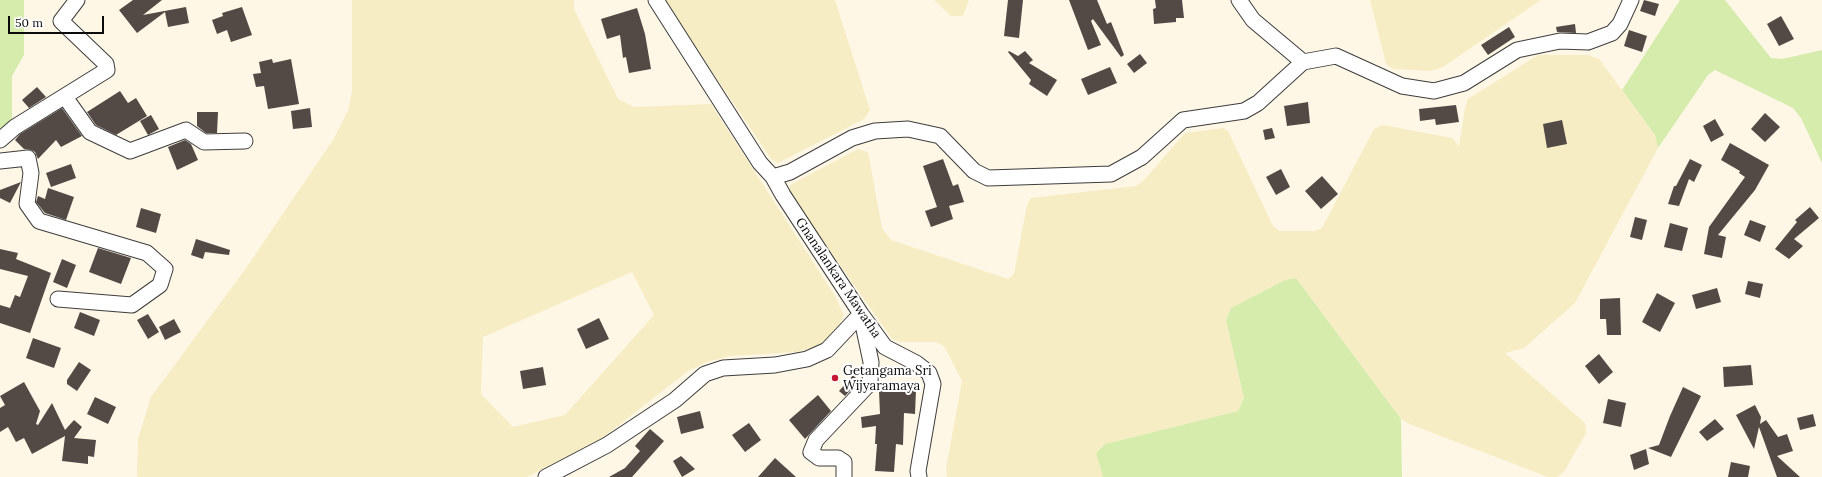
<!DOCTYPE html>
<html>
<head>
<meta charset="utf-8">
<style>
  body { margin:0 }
  #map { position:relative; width:1822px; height:477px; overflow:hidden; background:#fff7e6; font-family:Lora,serif }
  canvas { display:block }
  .scale { position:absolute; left:8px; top:16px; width:96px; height:18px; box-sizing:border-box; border:2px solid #0a0a0a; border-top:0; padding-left:5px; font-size:12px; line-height:14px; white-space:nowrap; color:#0a0a0a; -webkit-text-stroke:3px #fff; paint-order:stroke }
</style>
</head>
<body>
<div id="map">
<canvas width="1822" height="477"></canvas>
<div class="scale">50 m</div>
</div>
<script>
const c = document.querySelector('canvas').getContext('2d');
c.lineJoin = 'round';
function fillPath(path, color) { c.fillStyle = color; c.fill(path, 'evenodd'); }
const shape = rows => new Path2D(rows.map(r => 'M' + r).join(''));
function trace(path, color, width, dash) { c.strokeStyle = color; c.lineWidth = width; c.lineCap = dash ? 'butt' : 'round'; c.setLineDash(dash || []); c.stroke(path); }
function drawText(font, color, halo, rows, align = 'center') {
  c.font = font + ' Lora,serif'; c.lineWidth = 4; c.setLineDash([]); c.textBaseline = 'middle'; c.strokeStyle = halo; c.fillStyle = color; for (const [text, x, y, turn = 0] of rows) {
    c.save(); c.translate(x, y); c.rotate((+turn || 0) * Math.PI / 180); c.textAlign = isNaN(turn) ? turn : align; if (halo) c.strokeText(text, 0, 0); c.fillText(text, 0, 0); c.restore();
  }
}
fillPath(shape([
  [352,0,574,0,574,9,618,99,634,107,711,104,835,296,844,315,836,331,824,344,797,352,730,356,707,362,688,371,601,439,527,477,137,477,138,439,151,397,244,271,333,140,348,111,352,91],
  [632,272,654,315,565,415,513,427,481,394,483,337],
  [664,0,835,0,870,110,864,119,778,163,771,159],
  [934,0,969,0,963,16,951,16],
  [1370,0,1541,0,1443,67,1431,71,1393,69,1386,64],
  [1538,55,1588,55,1599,59,1655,135,1658,148,1575,303,1524,348,1505,353,1585,423,1586,433,1564,472,1557,477,1548,477,1412,425,1401,419,1296,278,1285,280,1231,308,1226,320,1244,398,1238,411,1105,444,1096,453,1103,477,947,477,946,468,962,381,944,346,936,342,901,342,892,339,790,194,790,185,858,149,868,152,882,228,891,240,1008,279,1014,274,1027,205,1031,198,1136,186,1145,179,1185,133,1223,128,1228,131,1273,226,1279,231,1315,231,1322,228,1374,129,1383,125,1452,138,1459,146,1465,108,1468,99]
]), '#f7edc4');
fillPath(shape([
  [0,0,24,0,24,55,12,76,12,121,0,129],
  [1680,0,1725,0,1771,58,1782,59,1822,50,1822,163,1801,118,1793,108,1715,70,1708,75,1658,148,1655,135,1622,90],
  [1296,278,1401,419,1402,477,1103,477,1096,453,1105,444,1238,411,1244,398,1226,320,1231,308,1285,280]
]), '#d6ecad');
fillPath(shape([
  [133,0,162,0,143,15,186,7,189,23,168,27,165,12,137,33,119,10],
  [1008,0,1023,0,1019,38,1004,36],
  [1069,0,1097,0,1107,24,1111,22,1124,55,1121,57,1093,19,1091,21,1101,45,1088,50],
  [1155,0,1182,0,1184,18,1176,18,1176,22,1154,24,1153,9,1156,8],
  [1644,0,1659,4,1655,16,1640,11],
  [242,7,252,35,231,42,227,30,217,34,212,20,223,16,222,13],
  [637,8,645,34,651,69,629,73,626,57,623,58,620,35,607,39,601,19],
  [1781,16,1794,39,1779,46,1767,24],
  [1575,24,1576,33,1557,32,1556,27],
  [1509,27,1515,37,1488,55,1481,45],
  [1629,30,1647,36,1642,52,1624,46],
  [1009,51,1018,56,1025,51,1033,60,1029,63,1057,80,1047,96,1029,84,1031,80,1008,52],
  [1140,54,1147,63,1134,73,1127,64],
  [272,59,273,63,291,59,299,104,268,109,264,86,256,87,253,74,261,73,259,62],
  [1110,67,1117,83,1088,95,1081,79],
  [37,87,46,97,29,108,22,100],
  [120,91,128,103,136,98,147,116,116,135,96,125,87,112],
  [1308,102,1310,123,1287,126,1284,106],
  [1456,105,1459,122,1436,125,1435,119,1420,121,1419,109],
  [62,108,82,136,61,147,56,140,38,159,35,152,31,150,24,149,15,140,20,134],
  [310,108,312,127,293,129,291,111],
  [197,112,218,112,217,133,206,133,197,126],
  [1765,113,1780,127,1765,142,1751,129],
  [151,115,159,129,148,135,140,121],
  [1715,119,1724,135,1711,142,1703,126],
  [1562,120,1567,144,1547,148,1543,124],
  [1272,128,1275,138,1265,140,1263,130],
  [185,140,191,144,198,160,177,170,168,147],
  [1730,143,1769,165,1755,190,1718,235,1726,237,1722,258,1704,254,1709,227,1745,177,1739,173,1740,171,1721,160],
  [943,159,953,186,958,184,964,202,949,206,953,219,931,227,925,211,937,207,923,166],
  [1690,159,1702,165,1694,182,1689,179,1679,206,1668,204,1674,186,1676,186],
  [71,164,76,178,51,187,46,173],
  [1281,169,1290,187,1276,195,1266,177],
  [1322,176,1338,194,1321,209,1305,191],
  [21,182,10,203,0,198,0,190],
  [48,188,74,197,66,220,45,213,36,202,38,196,45,199],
  [1810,207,1819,218,1794,239,1803,246,1789,259,1775,249,1797,222,1795,220],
  [141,208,161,214,156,233,136,227],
  [1635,217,1647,220,1642,240,1630,237],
  [1750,220,1766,226,1760,242,1744,235],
  [1670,223,1688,228,1682,251,1664,247],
  [196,239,230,250,229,255,205,252,203,259,191,255],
  [98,248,131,258,121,284,89,272],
  [0,249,18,253,16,259,51,273,30,333,0,323,0,305,10,308,15,295,20,297,28,276,0,269],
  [62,259,76,265,67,288,53,282],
  [1748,281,1763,284,1760,298,1745,294],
  [1717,288,1721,302,1696,309,1692,295],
  [1657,293,1675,303,1660,332,1642,322],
  [1620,298,1621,335,1607,335,1606,319,1600,319,1600,299],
  [80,312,100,320,94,336,74,328],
  [148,314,159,332,148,339,137,320],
  [599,318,609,339,586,349,577,329],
  [174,319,181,332,165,340,159,327],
  [33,338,61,348,54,368,26,358],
  [1599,354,1613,372,1599,384,1585,366],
  [79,362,91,370,77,391,67,384,67,380],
  [1751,365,1753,385,1724,387,1723,367],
  [543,367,546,385,523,389,520,371],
  [853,375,859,381,845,396,839,391],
  [24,382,40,411,36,424,38,425,52,403,65,430,74,420,82,427,74,438,96,440,94,457,88,456,88,464,62,461,65,436,32,454,24,438,16,442,8,427,0,432,0,408,5,405,0,396],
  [1683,387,1701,396,1671,457,1648,448,1659,445,1670,416],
  [902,390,916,390,915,414,904,413,903,445,896,444,894,472,875,471,877,444,875,444,876,426,862,428,861,417,880,414,879,391],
  [818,395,831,411,805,439,789,420],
  [95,397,116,407,108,424,87,414],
  [1608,399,1626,403,1621,427,1603,423],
  [1755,405,1761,417,1760,424,1766,420,1778,437,1787,434,1793,451,1777,456,1800,477,1777,477,1759,427,1754,449,1736,415],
  [700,411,704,428,681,434,677,417],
  [1813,414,1816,426,1800,430,1797,418],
  [1715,419,1724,429,1707,441,1699,432],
  [749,423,761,440,745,452,732,435],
  [650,429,664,441,632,477,609,477,625,468,640,451,635,446],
  [1646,449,1649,464,1634,470,1630,455],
  [681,456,695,469,682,477,673,461],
  [775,458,796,477,758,477],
  [1731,462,1750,466,1748,477,1728,477]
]), '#534945');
const minor = shape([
  [656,0,760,163,773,177,790,172,852,138,875,131,908,129,940,136,974,171,988,178,1111,174,1142,157,1183,120,1244,111,1258,103,1303,62,1336,56,1402,86,1434,91,1464,83,1517,50,1560,41,1588,42,1612,33,1620,24,1631,0],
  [1239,0,1253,20,1303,62],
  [65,97,90,132,130,151,186,130,204,142,245,141],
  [0,140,15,127,107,70,106,64,61,21,77,0],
  [0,161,28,158,31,173,27,204,39,221,147,253,165,269,160,285,132,305,58,299],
  [773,177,783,195,861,314,885,347,916,363,929,373,933,384,918,471,919,477],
  [546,477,607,445,675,400,705,374,723,368,775,365,807,359,827,350,861,314],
  [844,477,844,462,838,458,819,458,811,452,816,440,870,383,871,362,862,320]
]);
trace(minor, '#3d3d3d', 17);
trace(minor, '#fff', 15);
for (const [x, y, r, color] of [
  [835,378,4,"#c51734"]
]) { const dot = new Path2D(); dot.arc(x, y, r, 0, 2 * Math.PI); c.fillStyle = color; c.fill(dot); trace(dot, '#fff', 1.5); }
drawText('13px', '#0a0a0a', '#fff', [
  ["Gnanalankara Mawatha",838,278,56]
]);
drawText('13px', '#0a0a0a', '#fff', [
  ["Getangama Sri",843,371],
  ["Wijyaramaya",843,386]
], 'left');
</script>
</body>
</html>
